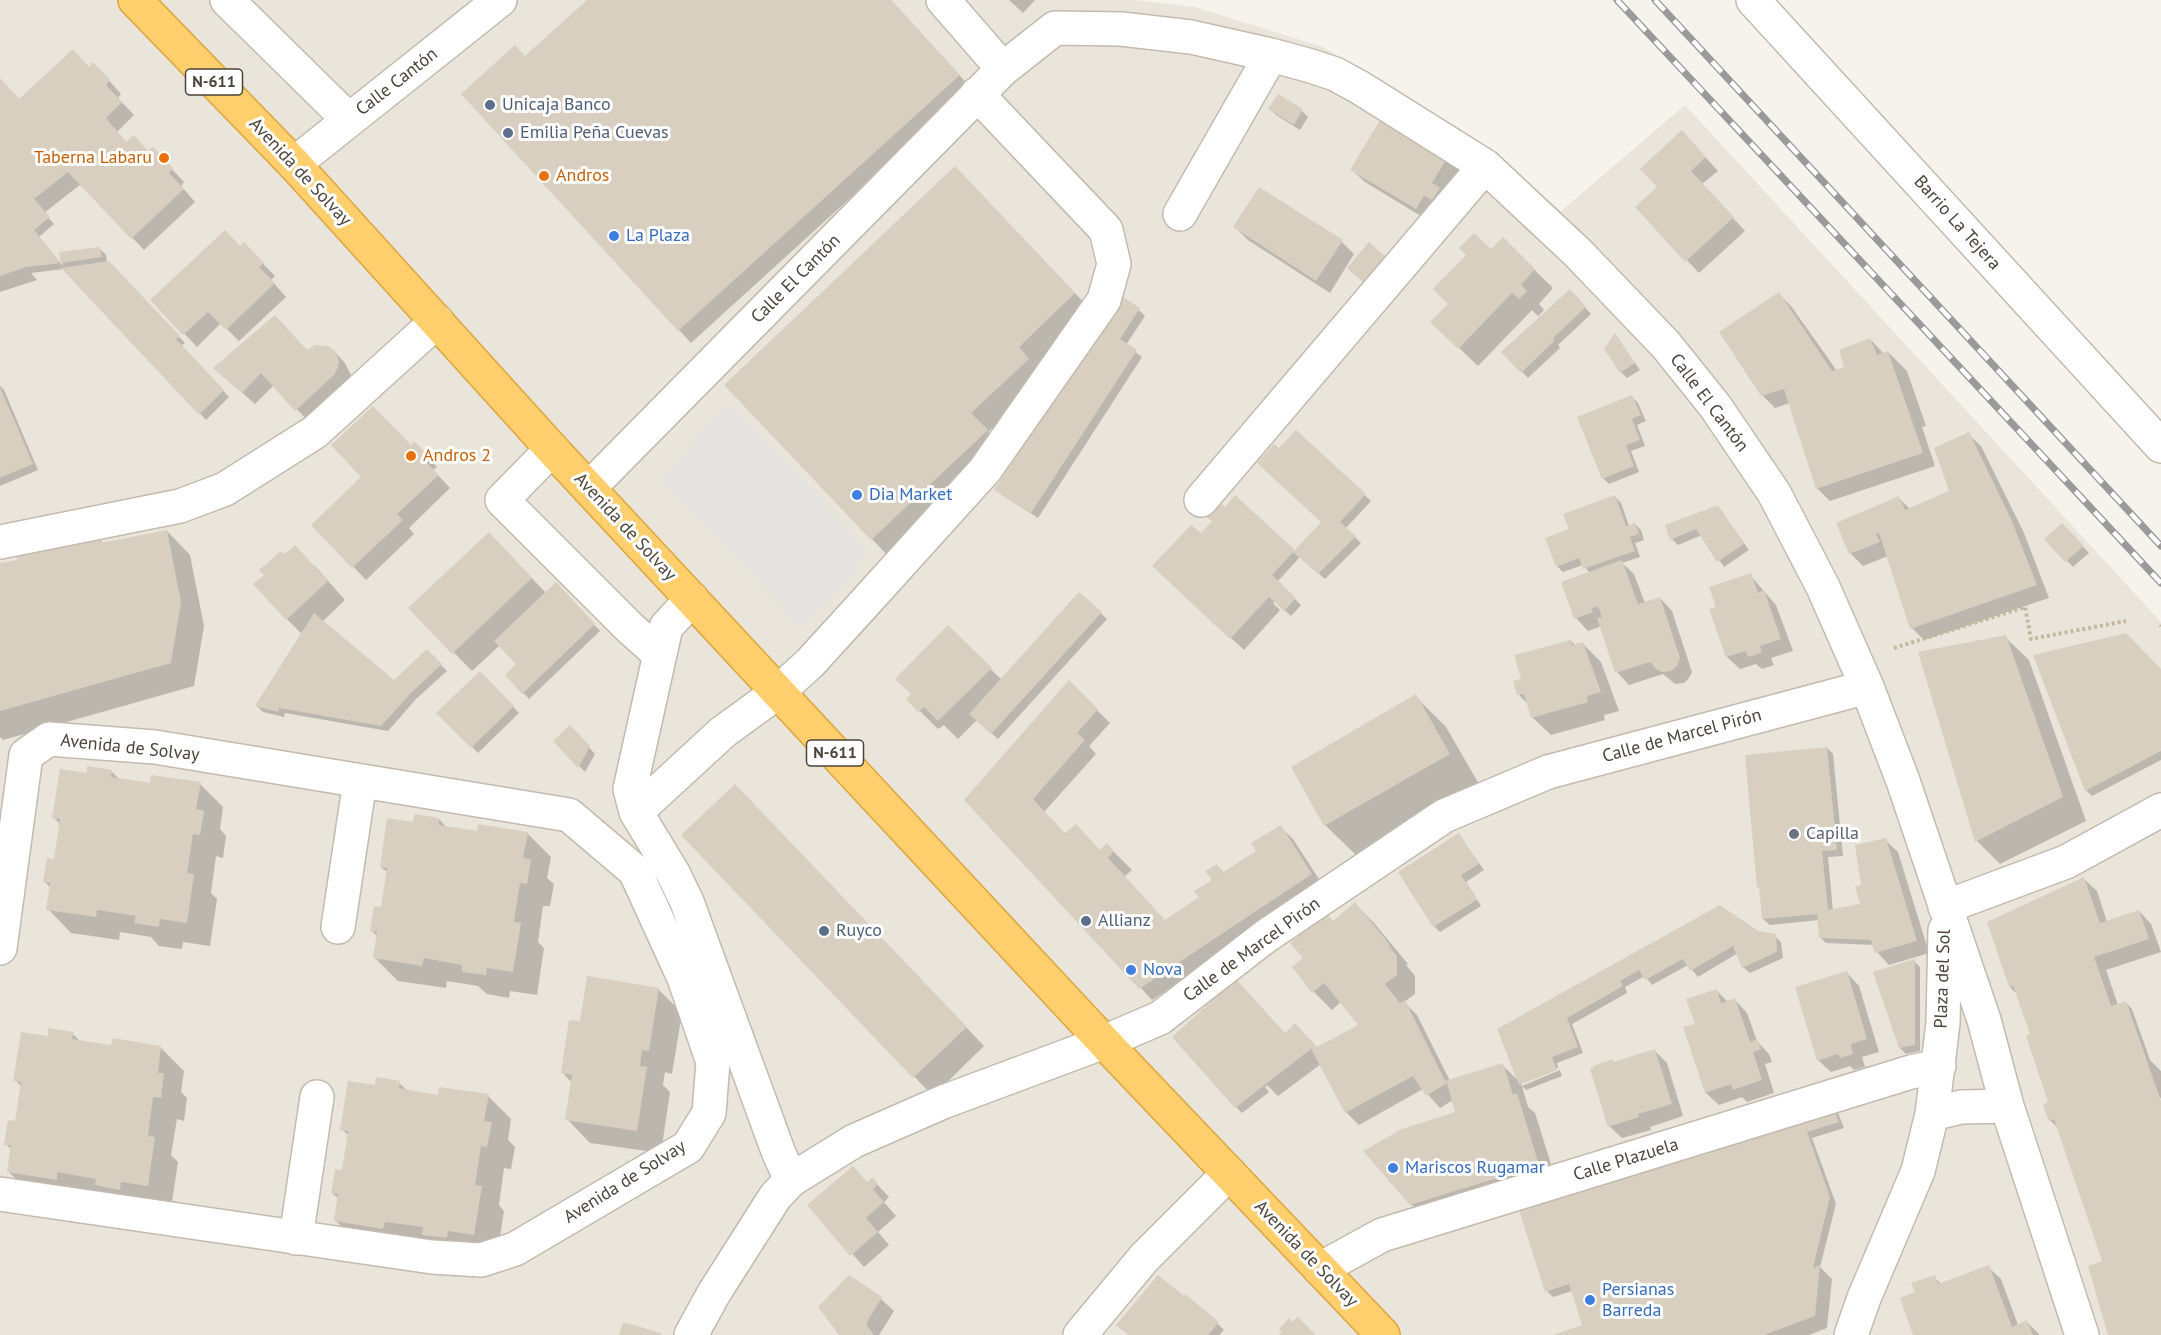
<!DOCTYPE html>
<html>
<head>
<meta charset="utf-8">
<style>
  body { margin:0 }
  canvas { display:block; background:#f6f3ec }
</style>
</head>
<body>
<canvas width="2161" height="1335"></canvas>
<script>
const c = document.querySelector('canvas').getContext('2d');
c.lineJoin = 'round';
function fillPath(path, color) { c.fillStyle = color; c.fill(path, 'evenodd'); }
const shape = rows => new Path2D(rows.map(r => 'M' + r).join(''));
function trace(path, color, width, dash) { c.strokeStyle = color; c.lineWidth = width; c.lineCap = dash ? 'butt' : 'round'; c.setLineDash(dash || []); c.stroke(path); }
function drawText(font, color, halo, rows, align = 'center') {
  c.font = font + ' "PT Sans",sans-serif'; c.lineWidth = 6; c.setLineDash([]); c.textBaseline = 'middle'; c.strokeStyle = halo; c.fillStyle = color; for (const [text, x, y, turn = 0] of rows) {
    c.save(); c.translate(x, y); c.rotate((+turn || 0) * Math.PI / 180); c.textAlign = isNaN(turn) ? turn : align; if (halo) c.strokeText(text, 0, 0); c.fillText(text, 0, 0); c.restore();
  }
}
fillPath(shape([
  [0,0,1133,0,1195,7,1323,47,1478,142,1561,211,1685,105,2161,622,2161,1335,0,1335]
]), '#eae5da');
fillPath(shape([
  [728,403,869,551,825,608,799,624,661,479]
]), '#e5e3e0');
fillPath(shape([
  [589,0,891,0,971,88,691,343,463,94,526,57],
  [1009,0,1035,0,1023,13],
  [89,68,106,77,121,94,118,98,134,115,117,132,127,143,165,162,184,182,181,186,195,202,144,250,81,184,44,213,54,224,39,237,63,266,61,253,100,249,106,255,107,263,185,343,181,346,229,397,206,420,64,269,31,273,37,280,0,292,0,80,20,100],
  [1270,109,1302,111,1308,117,1300,130,1276,115],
  [1383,118,1460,169,1429,221,1365,182,1352,170],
  [1694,145,1718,171,1702,184,1745,231,1699,273,1637,207,1659,187],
  [974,187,1093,312,1036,367,1046,378,988,432,1005,449,890,558,872,539],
  [1235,227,1342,242,1354,254,1330,293,1248,240],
  [1503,239,1553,288,1539,304,1544,310,1538,316,1540,318,1570,291,1591,314,1558,345,1560,348,1528,378,1503,352,1540,318,1532,310,1478,366,1432,322,1450,304,1491,251],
  [244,244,275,276,271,280,286,297,239,341,221,323,197,347,152,300],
  [1779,294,1791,306,1837,371,1846,367,1870,339,1884,354,1888,352,1907,371,1926,426,1922,427,1935,466,1830,501,1817,488,1790,403,1775,408,1763,396],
  [1139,310,1145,316,1126,345,1142,357,1038,518,1002,495,996,489],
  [1615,335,1640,370,1627,378,1621,372],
  [332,349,345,363,351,375,350,381,309,422,274,385,255,404,228,380,308,352],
  [0,386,4,390,38,470,0,486],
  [1632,397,1638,403,1646,421,1637,425,1645,446,1631,451,1639,472,1609,484,1603,478],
  [1296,432,1371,501,1346,528,1361,543,1325,579,1300,557,1277,582,1301,605,1291,616,1275,601,1273,603,1280,610,1244,650,1167,579,1214,521,1295,553,1322,522,1279,450],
  [1968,434,1981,446,2024,533,2049,598,1924,640,1912,628,1888,556,1863,566,1850,553,1899,498,1910,509,1951,492],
  [414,443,437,467,433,470,450,488,409,528,414,534,366,580,313,525],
  [1615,497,1621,503,1629,526,1635,524,1641,530,1644,540,1635,543,1640,557,1622,563,1634,574,1645,603,1660,598,1672,611,1692,672,1689,678,1684,683,1675,684,1663,674,1629,685,1617,672,1602,626,1588,631,1576,618,1590,573,1583,565,1563,572,1557,566,1571,530],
  [1718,507,1749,550,1724,567,1702,535,1678,545,1672,539],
  [2062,525,2089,553,2073,567,2046,539],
  [167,531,190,555,204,626,194,686,3,740,0,737,0,565,99,539,104,544],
  [507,552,546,593,556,584,600,631,529,699,507,675,518,664,500,645,472,671,410,608],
  [314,565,345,600,322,622,394,682,427,651,447,671,416,699,388,731,285,713,284,717,263,712,257,706,302,634,287,619],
  [1750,575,1776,605,1793,651,1771,658,1774,665,1762,669,1756,664,1740,669,1727,657,1718,608],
  [1079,594,1107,619,998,739,977,720,958,739,944,725,938,729,908,699,913,694,948,628,1002,680],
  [2005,637,2029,660,2086,821,2000,864,1977,841],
  [1571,641,1575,645,1582,643,1601,662,1619,711,1604,715,1605,720,1551,735,1532,717,1529,705,1519,695],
  [2161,671,2161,760,2092,796,2086,790],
  [480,673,519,713,478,753,439,713],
  [1069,682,1110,723,1089,746,1096,754,1044,812,1066,835,1101,851,1107,845,1132,870,1124,877,1166,922,1201,897,1214,881,1217,866,1224,873,1258,851,1280,827,1293,839,1324,887,1152,1000,966,800],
  [1415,696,1446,727,1479,784,1356,855,1325,825],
  [576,733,595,754,585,772,555,741],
  [1827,748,1833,754,1843,856,1828,857,1833,911,1864,910,1863,886,1885,840,1898,852,1929,953,1889,965,1877,952,1874,945,1826,943,1820,937,1819,920,1770,925,1763,919,1761,889,1759,887],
  [111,771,119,779,152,784,200,784,223,807,220,829,226,836,223,858,216,856,211,893,217,899,210,946,183,942,182,949,159,946,151,937,120,932,119,940,71,933,48,909,51,888,45,882,55,860,61,825,54,818,88,775],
  [753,804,984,1046,933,1096,683,835],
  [439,819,447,828,478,833,527,833,551,857,547,878,554,884,550,906,543,906,538,942,544,948,537,995,510,991,509,998,487,994,478,986,447,981,446,988,398,981,375,958,378,937,371,930,382,909,388,873,381,867,415,823],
  [1459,835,1484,870,1466,882,1481,906,1440,932,1434,926,1400,872],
  [2084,879,2097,891,2107,922,2139,911,2151,924,2161,952,2106,970,2118,1005,2126,1003,2132,1009,2150,1060,2161,1071,2161,1098,2102,1118,2161,1101,2161,1335,2110,1335,2105,1262,2059,1129,2050,1120,2050,1103,2032,1035,2017,994,2010,987],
  [1355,904,1374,923,1408,964,1406,965,1415,976,1415,994,1404,1002,1417,1015,1450,1081,1502,1065,1520,1082,1499,1030,1720,907,1758,933,1775,936,1781,942,1783,958,1750,973,1743,967,1738,953,1698,977,1688,965,1652,985,1645,976,1625,987,1627,993,1572,1024,1583,1053,1557,1063,1558,1068,1521,1083,1528,1107,1535,1113,1557,1183,1430,1223,1411,1204,1457,1113,1453,1100,1440,1108,1423,1089,1359,1125,1346,1112,1321,1064,1278,1096,1267,1085,1265,1087,1269,1092,1242,1113,1236,1107,1285,1035,1317,1048,1360,1025,1341,1002,1332,1010,1314,992,1305,958,1334,923],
  [1914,961,1920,967,1920,1051,1906,1054,1900,1048],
  [1847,973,1859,986,1879,1052,1862,1057,1865,1067,1854,1070,1850,1066,1831,1072,1818,1060],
  [658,989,682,1013,672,1074,665,1072,663,1085,670,1092,661,1153,590,1143,567,1119,572,1083,563,1073,581,1023],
  [1717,991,1728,1002,1735,1000,1747,1013,1757,1041,1769,1054,1772,1062,1765,1064,1774,1093,1747,1102,1742,1097,1719,1105,1706,1093,1685,1028,1696,1025],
  [73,1034,81,1042,112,1047,160,1047,184,1071,181,1092,187,1098,184,1121,177,1119,171,1155,178,1162,171,1209,32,1195,9,1172,12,1150,6,1144,16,1123,22,1087,15,1080,49,1037],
  [1655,1051,1667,1063,1683,1116,1650,1127,1651,1130,1622,1138,1609,1126,1612,1061,1614,1063],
  [1560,1070,1562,1076,1526,1090,1522,1086],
  [399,1083,408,1091,440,1096,488,1096,511,1119,508,1140,515,1147,511,1169,504,1168,499,1205,504,1211,497,1257,359,1244,335,1220,339,1199,332,1193,343,1171,349,1136,342,1129,376,1086],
  [1832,1107,1838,1113,1844,1128,1812,1138,1836,1204,1820,1267,1832,1279,1827,1328,1809,1335,1557,1335,1584,1326,1572,1291,1553,1297,1547,1291],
  [872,1179,889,1197,884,1202,896,1216,878,1232,889,1245,864,1267,809,1205,868,1183],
  [1988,1267,2001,1279,2018,1325,2027,1322,2040,1335,1913,1335,1917,1293,1934,1277,1941,1284],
  [881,1299,894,1311,879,1335,841,1335],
  [1218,1324,1224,1330,1219,1335,1129,1335]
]), '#0003');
fillPath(shape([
  [587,0,891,0,960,75,678,331,461,94,515,45,525,56],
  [73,49,89,67,93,62,110,80,106,85,122,102,106,118,126,142,134,135,148,151,153,147,173,168,169,173,184,189,131,239,68,172,34,199,50,217,34,230,61,263,26,267,0,276,0,78,19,99],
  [1278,94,1303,109,1294,125,1268,109],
  [1383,115,1449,155,1432,183,1440,188,1432,200,1424,196,1416,209,1350,170],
  [1682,130,1706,157,1691,171,1734,217,1685,262,1635,207,1657,187,1640,169],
  [955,166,1075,293,1019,347,1029,359,971,413,988,430,871,540,724,385],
  [1259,187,1343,240,1316,281,1233,227],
  [225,230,240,246,244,242,264,263,259,267,275,283,226,330,208,312,183,335,150,300],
  [1474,233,1491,249,1503,237,1535,269,1521,285,1527,291,1519,299,1512,293,1458,349,1430,322,1448,304,1433,289,1466,255,1459,248],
  [1369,242,1388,259,1366,285,1347,268],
  [100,247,102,257,61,263,59,252],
  [109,261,180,336,176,339,224,390,199,415,61,268],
  [1570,289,1586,307,1553,338,1554,341,1521,373,1501,352],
  [1779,292,1832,371,1844,367,1839,350,1870,338,1877,355,1888,351,1923,453,1816,489,1784,389,1761,396,1719,332],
  [1120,295,1140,308,1120,339,1137,350,1031,513,994,490],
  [275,315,307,350,315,345,328,346,335,351,339,361,338,368,334,375,295,411,261,373,242,393,213,368],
  [1615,333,1635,363,1620,373,1604,349],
  [0,387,33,464,0,478],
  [1632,395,1641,415,1632,419,1640,440,1626,445,1634,466,1602,479,1577,417],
  [373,406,411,445,414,441,426,453,421,457,439,475,397,514,403,520,352,568,311,525,361,477,331,445],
  [1296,430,1366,494,1340,522,1356,536,1318,574,1293,552,1321,522,1257,463,1274,444,1279,448],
  [1969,432,2011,519,2037,585,1910,629,1879,533,1876,534,1880,542,1849,554,1836,523,1899,496,1905,510,1949,491,1934,448],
  [1235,495,1295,550,1272,575,1296,598,1284,611,1269,597,1230,639,1152,566,1191,525,1201,533,1212,521,1207,517,1221,503,1225,507],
  [1615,495,1626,526,1635,523,1639,534,1630,537,1635,551,1583,569,1579,558,1556,567,1545,538,1569,529,1563,514],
  [1718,505,1744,544,1717,562,1696,529,1670,540,1665,525],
  [2062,523,2084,546,2065,562,2044,539],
  [167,530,181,602,171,663,0,711,0,563,17,560,15,554,99,537,101,543],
  [489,532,532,578,452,654,408,608],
  [295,545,328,581,286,620,253,584,264,575,259,570,281,551,285,554],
  [1622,560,1638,604,1660,597,1680,658,1677,666,1671,671,1662,672,1656,669,1650,662,1615,673,1597,618,1602,617,1598,606,1591,609,1593,612,1574,619,1561,582],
  [1751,573,1758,593,1764,590,1781,639,1760,646,1762,652,1755,655,1748,657,1746,651,1726,657,1709,609,1716,607,1709,587],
  [556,582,595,624,522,694,505,675,516,664,494,641],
  [1079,592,1102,612,991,734,969,714],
  [314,613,394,680,427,649,442,664,411,693,381,726,279,708,278,712,255,706],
  [948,625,992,668,938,721,924,707,918,712,906,699,911,694,895,679],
  [2126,633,2161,669,2161,751,2085,791,2033,655],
  [2006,635,2063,797,1975,842,1918,652],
  [1571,640,1572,645,1583,642,1601,692,1587,696,1588,702,1531,718,1524,694,1517,695,1513,681,1521,679,1514,655],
  [480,671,514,706,471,748,436,713],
  [1069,680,1098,709,1077,733,1085,740,1033,799,1065,833,1076,824,1100,850,1107,843,1114,851,1108,858,1165,920,1199,897,1194,891,1212,880,1205,871,1217,864,1222,873,1256,851,1251,843,1281,825,1312,874,1139,989,964,800],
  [1416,694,1450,754,1324,826,1291,767],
  [570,725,590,746,578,768,553,741],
  [1827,747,1837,850,1822,851,1828,910,1860,904,1855,887,1861,885,1855,845,1886,838,1917,941,1875,953,1871,940,1819,938,1817,914,1762,919,1759,887,1757,888,1745,755],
  [87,766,112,770,111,777,150,783,151,775,201,782,196,809,204,811,200,835,193,834,187,873,194,874,187,923,160,919,159,927,134,923,136,916,97,910,96,917,46,910,50,883,43,882,47,858,54,859,60,819,52,818,60,769,87,773],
  [735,784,967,1027,913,1078,681,835],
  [415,814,439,818,439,825,477,831,478,824,528,832,523,858,531,859,527,884,520,883,514,922,521,923,513,972,487,968,486,975,462,972,462,965,424,958,422,966,373,958,377,932,370,931,374,906,381,907,387,868,380,867,387,818,413,822],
  [1459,833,1479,864,1461,875,1477,900,1433,927,1398,872],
  [2084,877,2100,923,2139,910,2149,939,2094,957,2111,1006,2126,1001,2161,1101,2161,1335,2108,1335,2088,1266,2102,1261,2054,1119,2049,1121,2043,1105,2048,1102,2026,1036,2030,1034,2013,986,2009,987,1987,922],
  [1355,902,1390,945,1389,946,1397,956,1397,975,1385,984,1400,1003,1405,1000,1445,1081,1503,1063,1513,1095,1517,1093,1539,1165,1410,1205,1363,1151,1402,1129,1455,1112,1447,1083,1426,1096,1413,1076,1345,1113,1311,1049,1235,1108,1172,1037,1236,979,1285,1033,1295,1023,1317,1047,1358,1025,1324,983,1312,993,1292,967,1303,958,1290,943,1326,913,1333,921],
  [1720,905,1758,931,1776,934,1777,952,1742,968,1733,946,1690,971,1683,959,1645,980,1639,970,1620,981,1623,986,1567,1018,1578,1047,1552,1057,1557,1070,1519,1085,1497,1029],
  [1915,959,1915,1045,1899,1048,1873,972],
  [1847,971,1867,1039,1851,1044,1853,1054,1840,1058,1838,1054,1817,1061,1795,987],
  [587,976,659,988,649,1051,642,1050,640,1066,647,1067,637,1131,565,1120,572,1075,561,1073,569,1020,580,1021],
  [1717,989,1721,1003,1735,998,1750,1042,1757,1039,1761,1049,1753,1052,1762,1080,1733,1090,1731,1084,1705,1093,1683,1027,1695,1024,1686,999],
  [48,1028,74,1032,72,1039,111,1045,113,1038,161,1046,158,1073,164,1073,161,1098,153,1097,148,1136,155,1137,148,1186,121,1182,120,1190,95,1185,96,1179,57,1172,57,1180,7,1172,11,1145,4,1145,8,1120,15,1121,21,1082,13,1081,21,1032,48,1036],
  [1655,1049,1672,1104,1638,1114,1639,1117,1608,1127,1590,1069,1593,1068,1593,1066,1613,1059,1613,1062],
  [376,1077,400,1081,399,1088,420,1092,438,1095,439,1087,489,1094,484,1121,492,1122,487,1147,481,1146,475,1185,482,1186,474,1235,448,1231,447,1238,422,1235,423,1227,385,1222,383,1229,334,1221,338,1194,331,1193,335,1169,342,1170,348,1131,340,1130,348,1081,375,1085],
  [1832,1105,1839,1122,1807,1132,1830,1197,1813,1268,1820,1265,1815,1316,1764,1335,1553,1335,1582,1325,1569,1284,1545,1292,1518,1207],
  [853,1166,867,1182,873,1177,878,1184,873,1189,884,1202,866,1218,878,1232,850,1256,807,1205],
  [1989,1265,2012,1327,2027,1320,2033,1335,1913,1335,1900,1298,1915,1292,1911,1283,1935,1275,1938,1284],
  [849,1275,882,1297,866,1324,874,1335,839,1335,818,1307],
  [1158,1275,1184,1296,1185,1294,1219,1322,1208,1335,1128,1335,1116,1325],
  [1298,1317,1316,1335,1279,1335,1282,1332,1279,1329,1289,1318,1292,1322],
  [623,1322,661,1333,661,1335,619,1335]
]), '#d8cfc1');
const minor = shape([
  [227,0,349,120],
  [943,0,1003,69],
  [1753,0,2161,446],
  [294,164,500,0],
  [1180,214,1271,55],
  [552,449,502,500,630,628,659,654],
  [589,488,1003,69,1055,28,1121,29,1191,37,1271,55,1311,66,1335,74,1359,87,1485,166,1578,253,1666,345,1715,406,1774,493,1823,587,1867,687,1903,781,1984,1020,2007,1106,2082,1335],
  [1201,500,1485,166],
  [0,542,180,506,225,489,315,432,437,321],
  [692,599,666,627,630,789,636,812,673,873,687,902,778,1151,791,1180],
  [636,812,723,732,778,692,810,663,862,606,985,470,1104,300,1114,264,1106,230,977,94],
  [1945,907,2066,862,2161,810],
  [338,927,360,781],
  [0,948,26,755,49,739,155,747,569,815,635,871,684,978,713,1062,709,1113,688,1147,515,1249,481,1260,432,1257,0,1194],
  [1932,1114,1961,1107,2007,1106],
  [296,1238,317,1097],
  [1320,1269,1382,1235,1911,1072,1939,1066],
  [691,1335,714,1293,775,1197,791,1180,854,1141,943,1102,1104,1042,1160,1018,1266,936,1444,816,1548,772,1867,687],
  [1080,1335,1144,1258,1229,1173],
  [1851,1335,1864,1298,1918,1171,1932,1114,1943,1023,1945,930]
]);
const highway = shape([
  [135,0,294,164,552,449,778,692,1104,1042,1383,1335]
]);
trace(minor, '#c2bbae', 36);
trace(highway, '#e0a43c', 36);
trace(shape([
  [2160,625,2161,626],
  [1894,648,2025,607,2031,639,2126,621]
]), '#c4b79f', 4, [3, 3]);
trace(minor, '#fff', 33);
trace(highway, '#ffcf6e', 33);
const rail = shape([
  [1617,0,2161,583],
  [1655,0,2161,546]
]);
trace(rail, '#9a9a9a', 7);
trace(rail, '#fff', 4.5, [14]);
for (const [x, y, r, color] of [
  [490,105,6,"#5c6f8a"],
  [508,133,6,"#5c6f8a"],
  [164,158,6,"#e8710a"],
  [544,176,6,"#e8710a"],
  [614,236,6,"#3f7fe0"],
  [411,456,6,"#e8710a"],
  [857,495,6,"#3f7fe0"],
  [1794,834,6,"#6b7280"],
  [1086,921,6,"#5c6f8a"],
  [824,931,6,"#5c6f8a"],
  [1131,970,6,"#3f7fe0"],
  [1393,1168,6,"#3f7fe0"],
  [1590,1300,6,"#3f7fe0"]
]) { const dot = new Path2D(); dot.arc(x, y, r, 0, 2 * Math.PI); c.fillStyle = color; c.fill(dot); trace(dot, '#fff', 2); }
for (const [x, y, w] of [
  [214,82,57],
  [835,753,57]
]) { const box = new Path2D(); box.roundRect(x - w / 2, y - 13, w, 26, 4.5); c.fillStyle = '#fff'; c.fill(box); trace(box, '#4b4439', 1.5); }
drawText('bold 16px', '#4b4439', null, [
  ["N-611",214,82],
  ["N-611",835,753]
]);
drawText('18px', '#4b4439', '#fff', [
  ["Calle Cantón",397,82,-38],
  ["Avenida de Solvay",300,172,47],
  ["Barrio La Tejera",1957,223,48],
  ["Calle El Cantón",796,279,-45],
  ["Calle El Cantón",1709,403,53],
  ["Avenida de Solvay",625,527,47],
  ["Calle de Marcel Pirón",1682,736,-15],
  ["Avenida de Solvay",130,748,6],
  ["Calle de Marcel Pirón",1252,950,-36],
  ["Plaza del Sol",1943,979,-88],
  ["Calle Plazuela",1626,1160,-17],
  ["Avenida de Solvay",625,1182,-32],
  ["Avenida de Solvay",1306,1254,46]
]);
drawText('18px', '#4e5e75', '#fff', [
  ["Unicaja Banco",502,105],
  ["Emilia Peña Cuevas",520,133],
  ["Allianz",1098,921],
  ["Ruyco",836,931]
], 'left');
drawText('18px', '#c56008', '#fff', [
  ["Taberna Labaru",152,158,"right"],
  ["Andros",556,176],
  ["Andros 2",423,456]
], 'left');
drawText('18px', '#366cbe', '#fff', [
  ["La Plaza",626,236],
  ["Dia Market",869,495],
  ["Nova",1143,970],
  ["Mariscos Rugamar",1405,1168],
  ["Persianas",1602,1290],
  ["Barreda",1602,1311]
], 'left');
drawText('18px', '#5b616d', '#fff', [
  ["Capilla",1806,834]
], 'left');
</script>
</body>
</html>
